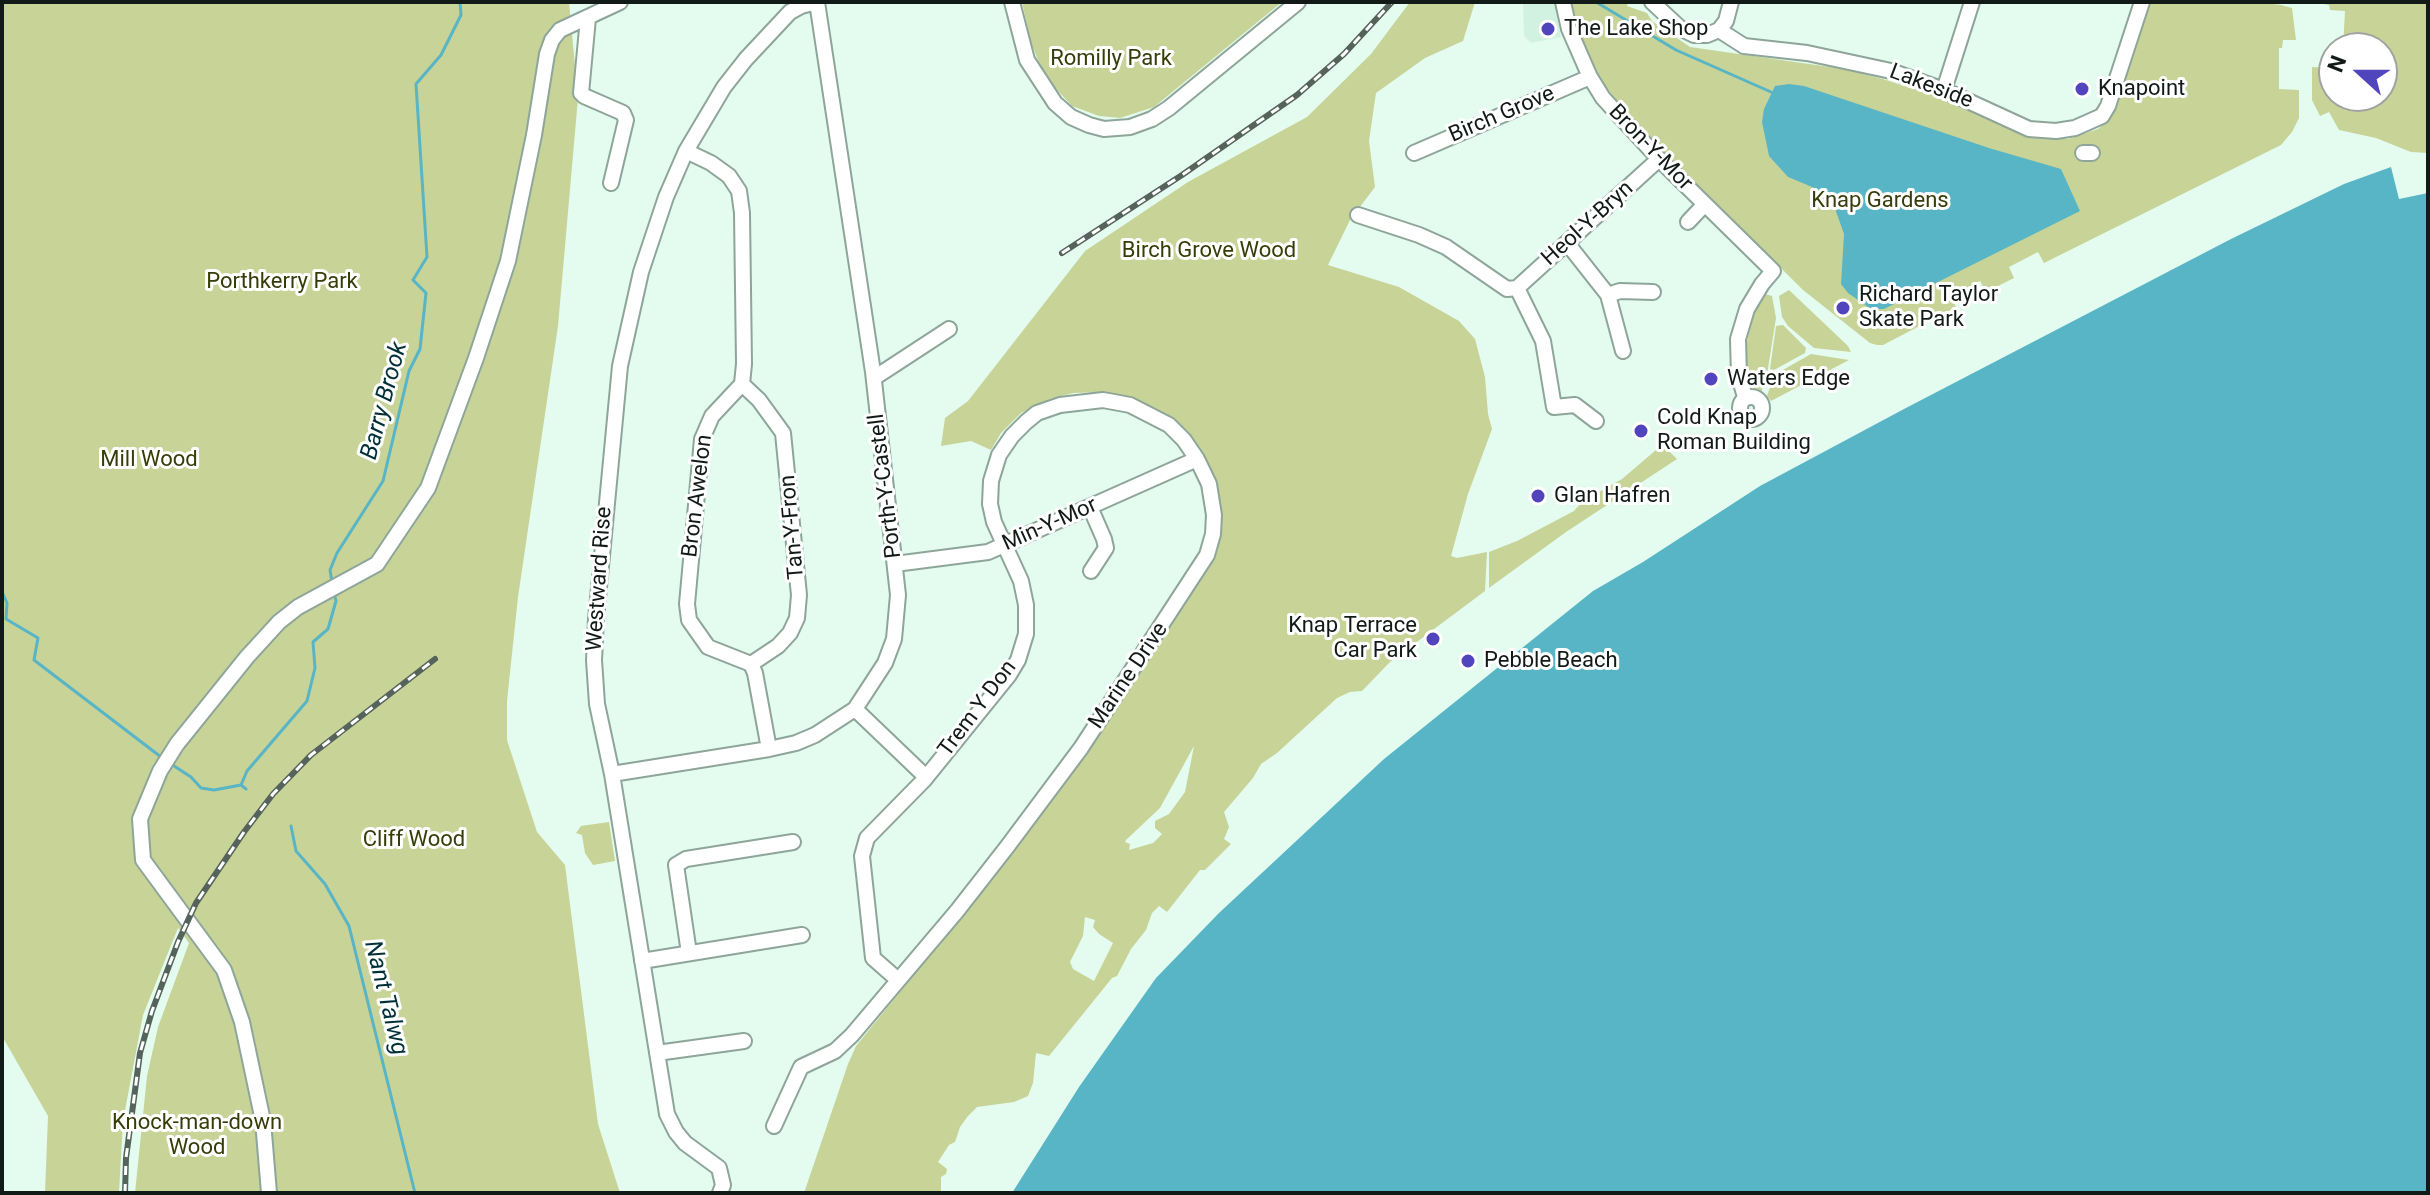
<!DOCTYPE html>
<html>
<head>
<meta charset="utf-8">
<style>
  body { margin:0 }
  #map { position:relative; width:2430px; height:1195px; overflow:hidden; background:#e3fcef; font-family:Roboto,sans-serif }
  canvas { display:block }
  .frame { position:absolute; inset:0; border:4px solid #111a16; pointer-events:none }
  .north { position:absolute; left:2318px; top:32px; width:80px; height:80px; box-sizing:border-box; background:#fff; border:2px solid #a0a3a2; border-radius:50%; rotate:291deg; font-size:22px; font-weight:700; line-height:32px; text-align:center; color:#111a16 }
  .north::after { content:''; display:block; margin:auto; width:28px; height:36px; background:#5145bd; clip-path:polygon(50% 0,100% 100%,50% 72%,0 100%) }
</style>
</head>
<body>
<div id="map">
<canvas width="2430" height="1195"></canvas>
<div class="frame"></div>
<div class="north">N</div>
</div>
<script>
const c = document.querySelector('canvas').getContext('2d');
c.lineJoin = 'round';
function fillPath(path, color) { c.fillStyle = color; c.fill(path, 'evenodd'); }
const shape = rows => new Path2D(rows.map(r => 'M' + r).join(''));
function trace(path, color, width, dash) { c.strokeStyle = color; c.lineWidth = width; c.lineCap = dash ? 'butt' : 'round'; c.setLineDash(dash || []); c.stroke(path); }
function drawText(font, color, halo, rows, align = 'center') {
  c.font = font + ' Roboto,sans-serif'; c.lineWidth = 6; c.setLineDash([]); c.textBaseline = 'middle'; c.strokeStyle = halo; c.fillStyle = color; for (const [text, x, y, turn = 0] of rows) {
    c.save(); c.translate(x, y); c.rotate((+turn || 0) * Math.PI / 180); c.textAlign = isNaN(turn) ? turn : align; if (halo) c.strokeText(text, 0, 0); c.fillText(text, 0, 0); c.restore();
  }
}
fillPath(shape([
  [1523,2,1554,2,1561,37,1531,43,1524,36]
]), '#d1f2e1');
fillPath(shape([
  [2,2,569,2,578,98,558,326,518,597,507,701,507,740,537,832,565,865,598,1124,620,1193,135,1193,147,1076,158,1027,189,943,178,928,143,1015,123,1121,119,1193,45,1193,48,1116,2,1036],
  [1022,2,1282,2,1154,107,1120,118,1099,116,1072,106,1045,77,1031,43],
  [1410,2,1475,2,1463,41,1425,58,1376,93,1369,141,1375,187,1350,220,1328,265,1399,287,1459,321,1475,339,1485,377,1488,414,1492,429,1468,494,1451,556,1457,558,1487,552,1485,591,1390,662,1362,691,1350,692,1337,698,1277,753,1261,764,1253,778,1224,812,1229,827,1224,839,1231,844,1205,870,1200,870,1167,912,1159,906,1152,913,1146,930,1131,949,1117,976,1112,978,1049,1056,1036,1053,1033,1083,1028,1096,1014,1102,977,1107,968,1116,960,1127,955,1142,949,1145,938,1162,947,1169,946,1174,941,1177,941,1193,804,1193,848,1064,856,1046,998,871,1087,753,1212,560,1220,535,1220,507,1214,477,1199,447,1180,424,1152,407,1127,396,1102,392,1073,393,1050,399,1021,413,1001,433,991,450,971,441,941,446,945,418,968,401,1085,251,1188,182,1307,117,1371,54],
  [1194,746,1185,792,1169,814,1155,821,1155,828,1162,834,1153,843,1129,850,1130,844,1125,842,1126,840,1160,808],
  [1085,917,1095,920,1093,927,1099,934,1113,943,1094,981,1073,969,1070,962,1083,936],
  [1571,2,1628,2,1627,6,1647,13,1652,21,1690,47,1844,69,1883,79,1942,98,2028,135,2068,139,2098,129,2111,118,2149,2,2258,2,2281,5,2292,8,2296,40,2283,40,2282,48,2279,48,2279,89,2299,90,2299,118,2292,132,2281,145,2044,263,2038,252,2009,267,2014,278,1986,292,1980,281,1951,296,1956,307,1883,345,1877,345,1870,343,1803,290,1625,113,1594,70,1579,32],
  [2314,2,2428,2,2428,153,2411,152,2376,138,2339,130,2329,112,2320,116,2312,100,2312,67,2331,68,2332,62,2334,62,2334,96,2382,96,2382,48,2343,48,2345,11,2330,10,2329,5],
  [1789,290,1848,346,1851,352,1814,348,1788,326,1782,317,1779,296],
  [1765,294,1772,296,1776,318,1767,375,1761,392,1749,386,1745,349,1755,310],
  [1783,325,1806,348,1805,353,1774,370,1770,369,1776,326],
  [1811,354,1849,360,1771,401,1767,396,1774,375],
  [1667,449,1677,459,1566,532,1489,588,1489,552,1517,541,1574,511,1583,501,1622,479,1656,450],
  [609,822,615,861,593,865,585,853,582,835,576,833,581,826]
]), '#c8d398');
fillPath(shape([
  [1789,84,1804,86,1989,148,2061,169,2080,211,1884,309,1871,309,1848,293,1841,284,1844,234,1832,200,1817,189,1788,177,1769,156,1762,122,1764,109,1775,86],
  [2391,167,2399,199,2428,193,2428,1193,1012,1193,1079,1087,1156,978,1219,913,1384,759,1593,591,1643,562,1760,486,1904,409,2231,239,2344,184]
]), '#58b5c6');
trace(shape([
  [1596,2,1676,50,1771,92],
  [332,582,330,570,337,553,383,481,409,371,420,349,426,293,413,280,427,257,416,84,441,55,461,15,460,2],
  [2,592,7,603,6,619,38,638,34,660,161,757],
  [171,764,191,777,201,788,214,790,241,785,246,789],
  [241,785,247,771,307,701,315,668,313,642,328,629,336,601,334,593],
  [291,826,296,851,325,884,349,926,415,1193]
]), '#58b5c6', 3);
const minor = shape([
  [1012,2,1027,60,1055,103,1071,117,1089,125,1104,129,1130,127,1152,119,1169,108,1298,2],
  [1563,2,1569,29,1590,77,1603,98,1659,159,1773,271,1762,284,1747,309,1738,339,1739,376,1745,397],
  [1652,2,1680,28,1694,35,1707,35,1719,30],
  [588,18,581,93,584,96,623,113,626,120,611,183],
  [1719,30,1744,46,1807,53,1891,71,1944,90,2029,129,2056,131,2075,128,2102,116,2108,106,2142,2],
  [1719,30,1726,21,1731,2],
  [1944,90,1972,2],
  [686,151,711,163,729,176,739,191,742,213,744,364,742,384,712,416,702,439,687,604,689,620,708,647,751,664,755,673,769,749],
  [1414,153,1590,77],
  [2083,153,2092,153],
  [1358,215,1419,235,1446,247,1507,289,1517,288,1543,341,1554,407,1575,405,1596,421],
  [1688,222,1705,204],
  [1567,243,1608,295,1623,351],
  [1517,288,1659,159],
  [1608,295,1620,291,1653,292],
  [874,378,949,329],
  [742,384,759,400,783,433,799,595,797,618,790,633,778,646,751,664],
  '1740 408a11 11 0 1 1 22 0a11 11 0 1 1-22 0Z',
  [1090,507,1104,539,1106,548,1091,571],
  [895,564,988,552,1197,459],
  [855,709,926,777],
  [612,774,769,749,796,743,815,735,855,709,885,663,894,639,898,595,873,372,817,2],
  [689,953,676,865,686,859,793,842],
  [642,961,802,935],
  [657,1053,744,1041],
  [774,1126,801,1067,835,1051,852,1035,957,911,1007,847,1081,748,1207,555,1213,534,1214,515,1209,484,1197,459,1184,440,1169,425,1130,405,1103,400,1060,405,1037,413,1026,422,1012,436,999,455,991,481,990,504,994,522,1021,581,1026,605,1026,634,1018,660,1009,675,924,780,867,838,862,856,873,958,898,980],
  [269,1193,263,1121,242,1022,224,970,143,860,140,819,160,771,177,744,247,657,279,622,298,607,377,564,428,488,476,358,508,261,534,135,547,54,552,40,560,30,620,2],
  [720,1193,723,1185,719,1168,685,1143,676,1132,667,1114,612,774,597,704,594,660,596,619,620,366,641,272,666,197,686,151,724,87,746,59,790,12,801,6,817,2]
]);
trace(minor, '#8ea599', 18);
trace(minor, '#fff', 14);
const rail = shape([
  [1062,253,1182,175,1297,95,1344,54,1392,2],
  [125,1193,126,1158,140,1053,152,1011,178,942,196,903,244,832,273,794,311,755,435,659]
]);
trace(rail, '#55635c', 6);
trace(rail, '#fff', 3, [9]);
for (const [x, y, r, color] of [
  [1548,29,8,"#5145bd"],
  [2082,89,8,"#5145bd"],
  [1843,308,8,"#5145bd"],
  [1711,379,8,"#5145bd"],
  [1641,431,8,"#5145bd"],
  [1538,496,8,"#5145bd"],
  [1433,639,8,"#5145bd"],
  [1468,661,8,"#5145bd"]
]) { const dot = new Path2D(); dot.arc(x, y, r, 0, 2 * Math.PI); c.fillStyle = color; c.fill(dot); trace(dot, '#fff', 3); }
drawText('22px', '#111a16', '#fff', [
  ["The Lake Shop",1564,29],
  ["Knapoint",2098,89],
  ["Richard Taylor",1859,295],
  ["Skate Park",1859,320],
  ["Waters Edge",1727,379],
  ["Cold Knap",1657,418],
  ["Roman Building",1657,443],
  ["Glan Hafren",1554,496],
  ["Knap Terrace",1417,626,"right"],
  ["Car Park",1417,651,"right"],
  ["Pebble Beach",1484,661]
], 'left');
drawText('22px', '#373d08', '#fff', [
  ["Romilly Park",1111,59],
  ["Knap Gardens",1880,201],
  ["Birch Grove Wood",1209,251],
  ["Porthkerry Park",282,282],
  ["Mill Wood",149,460],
  ["Cliff Wood",414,840],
  ["Knock-man-down",197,1123],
  ["Wood",197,1148]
]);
drawText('22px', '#111a16', '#fff', [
  ["Lakeside",1931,87,21],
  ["Birch Grove",1502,115,-23],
  ["Bron-Y-Mor",1650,148,46],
  ["Heol-Y-Bryn",1588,224,-42],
  ["Porth-Y-Castell",886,486,-97],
  ["Bron Awelon",698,496,-83],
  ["Min-Y-Mor",1050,525,-24],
  ["Tan-Y-Fron",793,527,-95],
  ["Westward Rise",600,579,-86],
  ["Marine Drive",1129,676,-56],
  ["Trem Y Don",978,709,-53]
]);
drawText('italic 24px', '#003037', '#fff', [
  ["Barry Brook",385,401,-75],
  ["Nant Talwg",385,998,76]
]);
</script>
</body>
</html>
